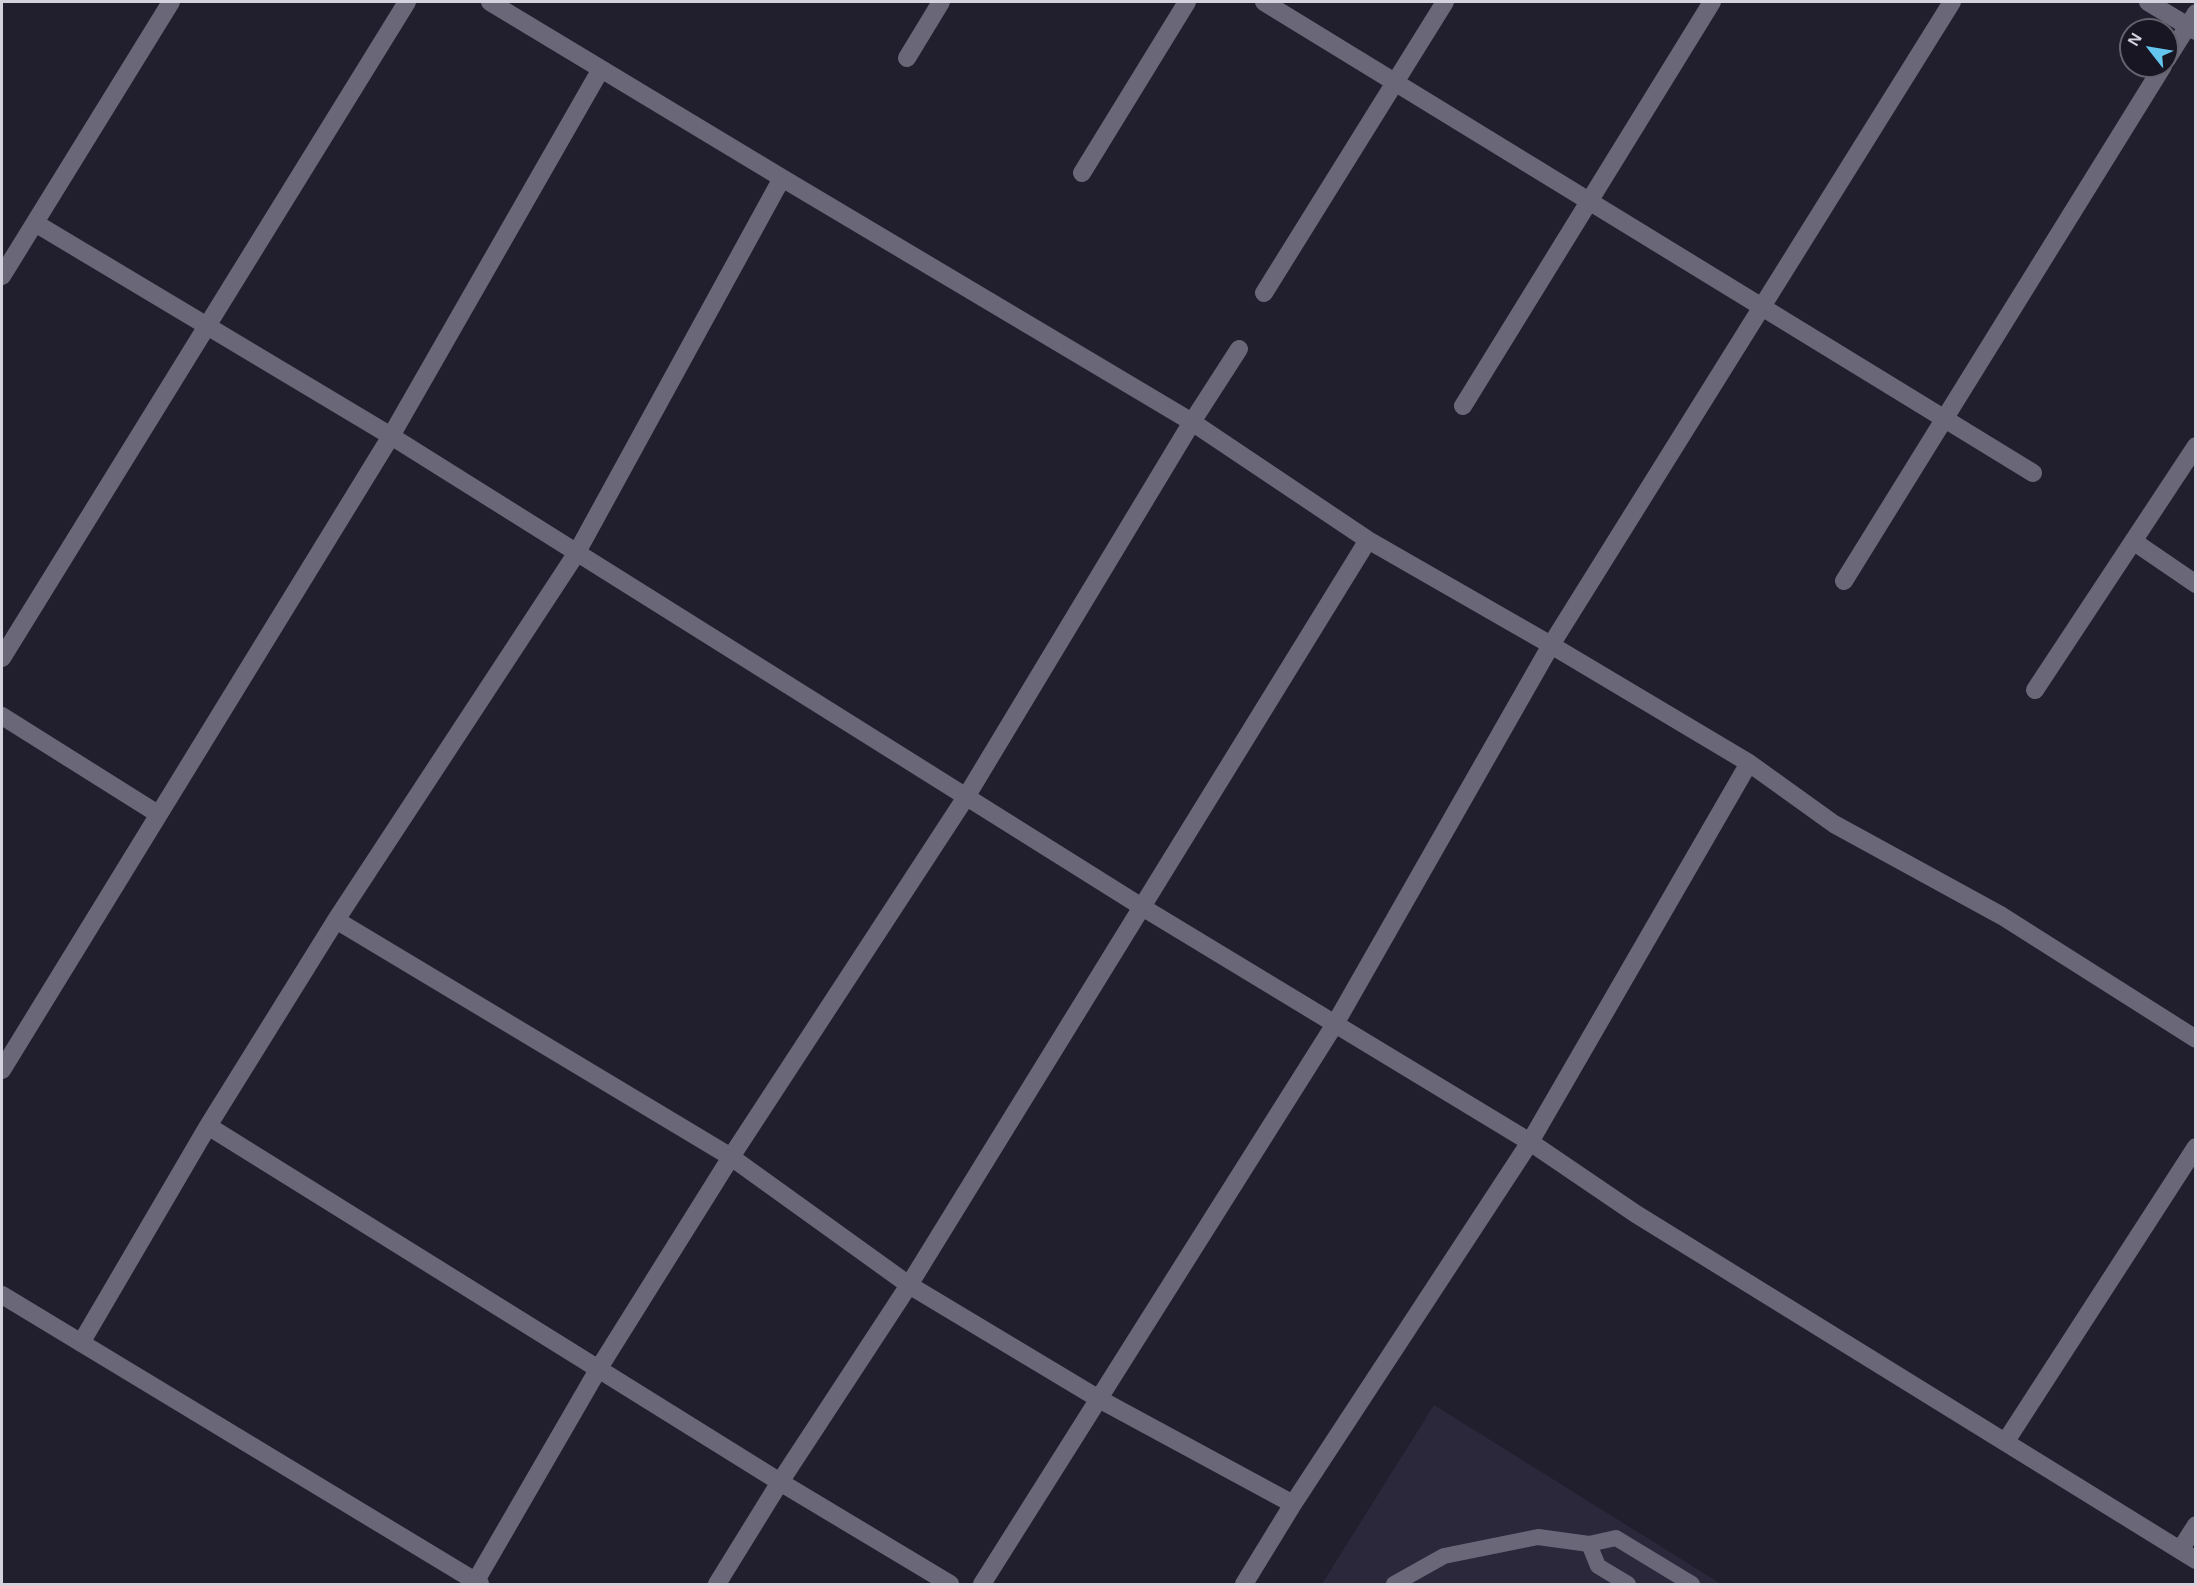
<!DOCTYPE html>
<html>
<head>
<meta charset="utf-8">
<style>
  body { margin:0 }
  #map { position:relative; width:2197px; height:1586px; overflow:hidden; background:#211f2d; font-family:Arial,sans-serif }
  canvas { display:block }
  .frame { position:absolute; inset:0; border:3px solid #d4d3dd; pointer-events:none }
  .north { position:absolute; left:2119px; top:18px; width:60px; height:60px; box-sizing:border-box; background:#181623; border:2px solid #63626d; border-radius:50%; rotate:301deg; font-size:16px; font-weight:700; line-height:24px; text-align:center; color:#d4d3dd }
  .north::after { content:''; display:block; margin:auto; width:21px; height:27px; background:#64c5ee; clip-path:polygon(50% 0,100% 100%,50% 72%,0 100%) }
</style>
</head>
<body>
<div id="map">
<canvas width="2197" height="1586"></canvas>
<div class="frame"></div>
<div class="north">N</div>
</div>
<script>
const c = document.querySelector('canvas').getContext('2d');
c.lineJoin = 'round';
function fillPath(path, color) { c.fillStyle = color; c.fill(path, 'evenodd'); }
const shape = rows => new Path2D(rows.map(r => 'M' + r).join(''));
function trace(path, color, width, dash) { c.strokeStyle = color; c.lineWidth = width; c.lineCap = dash ? 'butt' : 'round'; c.setLineDash(dash || []); c.stroke(path); }
fillPath(shape([
  [1434,1405,1721,1584,1322,1584]
]), '#2b283c');
trace(shape([
  [1589,1544,1598,1566,1628,1584],
  [1394,1584,1444,1556,1538,1537,1589,1544,1616,1538,1692,1584]
]), '#696778', 16);
trace(shape([
  [490,2,782,178,1192,422,1368,540],
  [1264,2,2033,473],
  [2148,2,2196,31],
  [907,58,941,2],
  [2167,59,2196,13],
  [1082,173,1187,2],
  [35,223,391,436,601,69],
  [2,276,171,2],
  [1264,293,1445,2],
  [1463,406,1712,2],
  [2133,541,2196,584],
  [1844,581,2163,66],
  [2,658,407,2],
  [2035,690,2196,446],
  [2,716,158,814],
  [336,920,731,1157,909,1285,1099,1399,1293,1504],
  [2,1070,391,436,1142,907,1530,1142,1636,1214,2196,1560],
  [208,1126,780,1482,950,1584],
  [2,1295,480,1584],
  [81,1343,208,1126,336,920,576,554,782,178],
  [2006,1441,2196,1147],
  [2180,1550,2196,1525],
  [474,1584,599,1368,731,1157,966,797,1192,422,1239,349],
  [717,1584,780,1482,909,1285,1368,540,1551,645,1749,763,1834,824,2002,916,2196,1039],
  [982,1584,1335,1024,1551,645,1952,2],
  [1244,1584,1293,1504,1530,1142,1749,763]
]), '#696778', 18);
</script>
</body>
</html>
